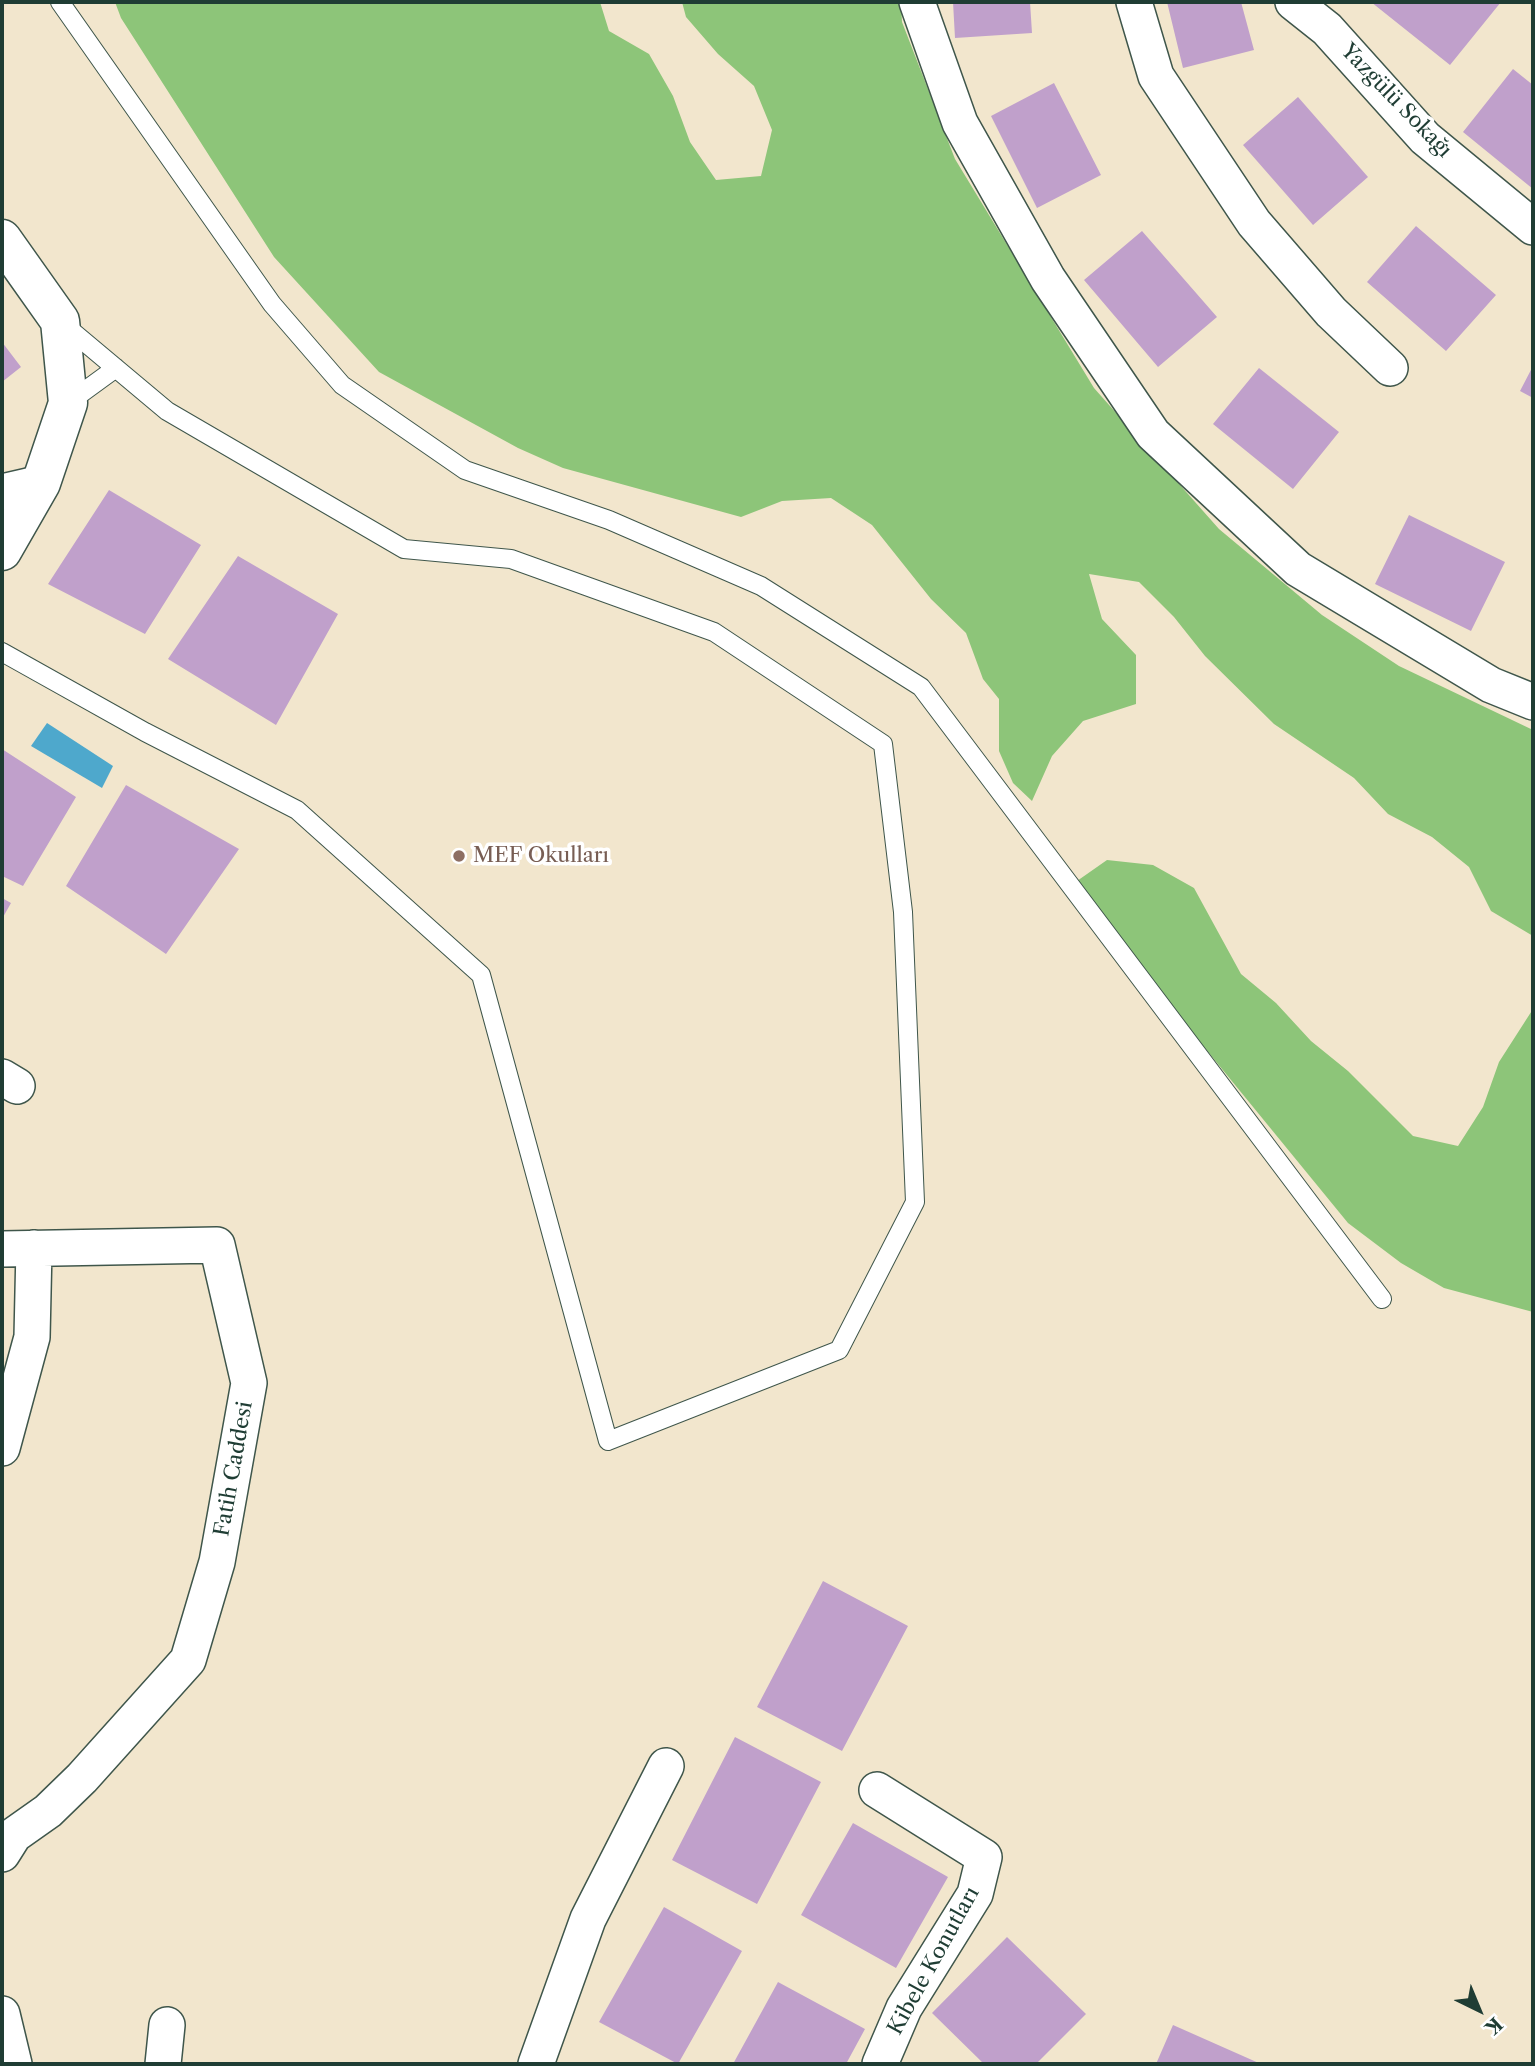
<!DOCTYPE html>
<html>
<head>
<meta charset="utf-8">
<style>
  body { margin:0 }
  #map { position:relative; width:1535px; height:2066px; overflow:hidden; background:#f2e6cd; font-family:"Libre Caslon Text",serif }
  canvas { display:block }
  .frame { position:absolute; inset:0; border:4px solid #1f3d34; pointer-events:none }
  .north { position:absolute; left:1444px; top:1975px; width:70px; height:70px; -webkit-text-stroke:5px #fff; paint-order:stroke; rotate:137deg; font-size:19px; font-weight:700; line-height:28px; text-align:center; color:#1f3d34 }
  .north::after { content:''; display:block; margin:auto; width:24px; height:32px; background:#1f3d34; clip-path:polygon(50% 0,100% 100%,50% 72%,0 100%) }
</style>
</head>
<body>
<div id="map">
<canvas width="1535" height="2066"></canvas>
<div class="frame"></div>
<div class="north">K</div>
</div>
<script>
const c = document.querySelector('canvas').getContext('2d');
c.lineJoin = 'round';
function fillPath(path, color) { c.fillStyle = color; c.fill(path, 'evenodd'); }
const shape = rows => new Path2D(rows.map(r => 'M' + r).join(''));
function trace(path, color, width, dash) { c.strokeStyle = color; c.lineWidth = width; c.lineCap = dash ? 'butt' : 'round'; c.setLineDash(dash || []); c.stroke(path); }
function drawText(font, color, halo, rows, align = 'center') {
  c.font = font + ' "Libre Caslon Text",serif'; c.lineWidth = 7; c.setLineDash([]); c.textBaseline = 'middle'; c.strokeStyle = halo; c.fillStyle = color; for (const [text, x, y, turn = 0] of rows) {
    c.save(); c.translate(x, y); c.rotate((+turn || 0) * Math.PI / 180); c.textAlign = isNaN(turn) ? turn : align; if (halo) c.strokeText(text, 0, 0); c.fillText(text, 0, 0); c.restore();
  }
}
fillPath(shape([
  [115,2,600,2,609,31,649,54,673,96,690,142,716,180,761,176,772,130,754,86,718,54,686,17,682,2,901,2,902,22,955,159,1094,388,1219,529,1322,615,1399,666,1533,730,1533,936,1491,911,1469,867,1432,837,1388,814,1354,778,1274,724,1205,656,1174,617,1139,582,1089,574,1102,619,1136,655,1136,704,1083,721,1052,756,1032,801,1013,783,999,751,999,699,983,679,966,633,931,599,872,525,831,498,782,501,741,517,563,468,518,448,379,372,274,257,121,18],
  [1107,860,1153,865,1194,888,1241,974,1276,1003,1311,1041,1348,1071,1413,1136,1458,1146,1483,1107,1499,1062,1533,1009,1533,1312,1444,1288,1401,1263,1348,1223,1132,959,1077,881]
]), '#8dc579');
fillPath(shape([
  [47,723,113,766,102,788,31,746]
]), '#4ea8cc');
fillPath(shape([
  [953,2,1030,2,1032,33,955,38],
  [1167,2,1241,2,1254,50,1183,68],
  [1371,2,1501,2,1450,65],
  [1513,69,1533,85,1533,189,1463,132],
  [1054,83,1101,175,1037,208,991,116],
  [1298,97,1368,177,1313,225,1243,145],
  [1416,226,1496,295,1446,351,1367,282],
  [1142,231,1217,317,1158,367,1084,280],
  [2,342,21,367,2,382],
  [1533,366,1533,398,1520,391],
  [1259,368,1339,432,1293,489,1213,424],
  [109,490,201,545,145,634,48,584],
  [1409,515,1505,562,1471,631,1375,584],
  [238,556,338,614,276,725,168,659],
  [2,749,76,797,23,886,2,876],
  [126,785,239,849,166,954,66,886],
  [2,898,11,903,2,919],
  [823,1581,908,1626,842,1751,757,1707],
  [735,1737,821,1782,757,1904,672,1860],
  [853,1823,948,1877,896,1968,801,1915],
  [664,1907,742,1951,678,2064,599,2022],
  [1007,1937,1086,2014,1036,2064,984,2064,932,2013],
  [778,1982,865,2029,846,2064,733,2064],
  [1173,2025,1261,2064,1156,2064]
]), '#c0a0cb');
const service = shape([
  [60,2,272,304,342,385,465,470,609,520,761,586,921,687,1382,1299],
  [68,403,116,368],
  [2,652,145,732,297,810,481,975,608,1441,839,1350,915,1202,903,912,883,744,714,632,511,559,404,549,167,411,62,323]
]);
const minor = shape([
  [917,2,960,123,1048,279,1153,434,1298,569,1491,685,1533,702],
  [1134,2,1156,76,1254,223,1331,312,1390,368],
  [1293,2,1327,29,1425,138,1533,227],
  [2,492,41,483],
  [2,1077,17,1086],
  [2,1249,217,1245,249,1383,217,1562,188,1660,82,1778,48,1811,14,1835,2,1854],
  [2,1448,32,1337,34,1248],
  [877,1790,984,1857,975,1894,904,2008,880,2064],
  [2,2014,14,2064],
  [163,2064,167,2025],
  [536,2064,588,1919,666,1766]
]);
const tertiary = shape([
  [2,239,60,321,68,403,41,483,2,551]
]);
trace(service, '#3f564b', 20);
trace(minor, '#3f564b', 38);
trace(tertiary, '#3f564b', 41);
trace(service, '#fff', 18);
trace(minor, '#fff', 35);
trace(tertiary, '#fff', 38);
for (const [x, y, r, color] of [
  [459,856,7,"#8d6e63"]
]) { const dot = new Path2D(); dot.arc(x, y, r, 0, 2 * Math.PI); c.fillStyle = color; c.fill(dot); trace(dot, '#fff', 2.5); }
drawText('21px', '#1f3d34', '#fff', [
  ["Yazgülü Sokağı",1396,101,46],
  ["Fatih Caddesi",234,1469,-80],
  ["Kibele Konutları",934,1961,-61]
]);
drawText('21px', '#785e54', '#fff', [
  ["MEF Okulları",473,856]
], 'left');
</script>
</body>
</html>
